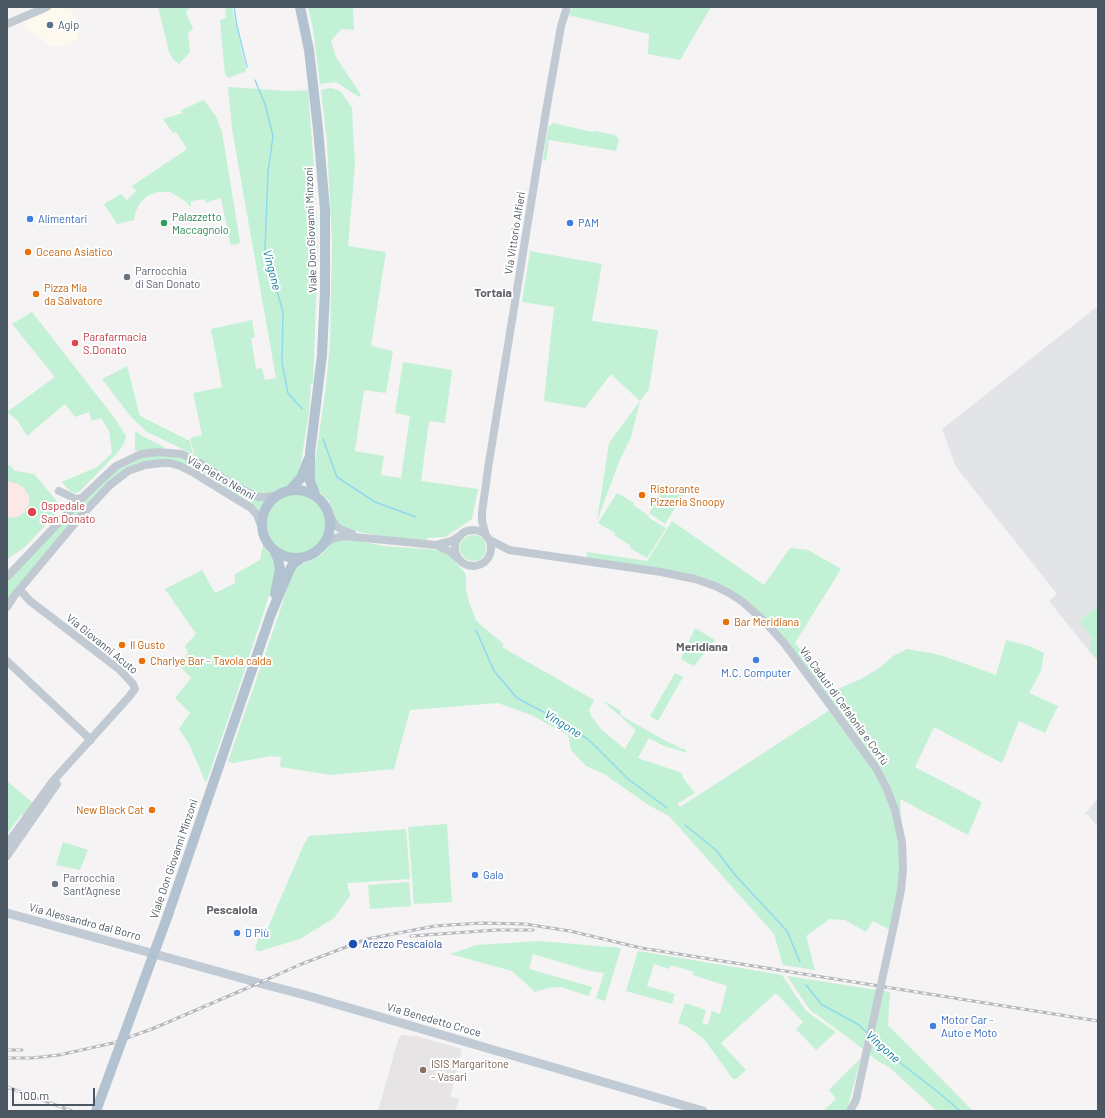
<!DOCTYPE html>
<html>
<head>
<meta charset="utf-8">
<style>
  body { margin:0 }
  #map { position:relative; width:1105px; height:1118px; overflow:hidden; background:#f5f3f3; font-family:Barlow,sans-serif }
  canvas { display:block }
  .frame { position:absolute; inset:0; border:8px solid #4a5661; pointer-events:none }
  .scale { position:absolute; left:12px; top:1088px; width:83px; height:18px; box-sizing:border-box; border:2px solid #4a5661; border-top:0; padding-left:5px; font-size:12px; line-height:14px; white-space:nowrap; color:#4a5661; -webkit-text-stroke:3px #fff; paint-order:stroke }
</style>
</head>
<body>
<div id="map">
<canvas width="1105" height="1118"></canvas>
<div class="frame"></div>
<div class="scale">100 m</div>
</div>
<script>
const c = document.querySelector('canvas').getContext('2d');
c.lineJoin = 'round';
function fillPath(path, color) { c.fillStyle = color; c.fill(path, 'evenodd'); }
const shape = rows => new Path2D(rows.map(r => 'M' + r).join(''));
function trace(path, color, width, dash) { c.strokeStyle = color; c.lineWidth = width; c.lineCap = dash ? 'butt' : 'round'; c.setLineDash(dash || []); c.stroke(path); }
function drawText(font, color, halo, rows, align = 'center') {
  c.font = font + ' Barlow,sans-serif'; c.lineWidth = 4; c.setLineDash([]); c.textBaseline = 'middle'; c.strokeStyle = halo; c.fillStyle = color; for (const [text, x, y, turn = 0] of rows) {
    c.save(); c.translate(x, y); c.rotate((+turn || 0) * Math.PI / 180); c.textAlign = isNaN(turn) ? turn : align; if (halo) c.strokeText(text, 0, 0); c.fillText(text, 0, 0); c.restore();
  }
}
fillPath(shape([
  [47,7,65,7,71,10,76,19,72,22,79,36,77,39,57,47,51,46,27,29,19,19]
]), '#fdf9ef');
fillPath(shape([
  [402,1035,416,1036,462,1049,450,1097,459,1099,455,1111,378,1111,398,1040]
]), '#e6e4e5');
fillPath(shape([
  [7,465,8,466,10,465,15,471,34,474,60,505,58,506,59,509,57,513,25,547,7,559]
]), '#fce8e6');
fillPath(shape([
  [1098,306,1098,662,1049,601,1057,594,956,467,942,429],
  [1098,798,1098,827,1087,814,1085,814]
]), '#e2e4e7');
fillPath(shape([
  [158,7,190,7,186,12,193,29,188,33,190,52,179,64,173,59,169,52],
  [225,7,232,7,246,71,229,78,225,75,220,20,226,18],
  [308,7,353,7,354,30,341,29,331,41,336,57,361,95,359,97,336,82,320,84,313,29],
  [573,7,711,7,680,60,648,54,649,34,568,15],
  [228,87,290,91,308,90,312,141,315,184,318,249,313,383,311,383,309,412,299,475,288,486,265,495,254,492,224,475,195,456,190,438,202,435,193,393,222,387,211,329,252,320,255,337,251,338,256,369,262,368,265,380,276,378,232,129],
  [331,88,338,90,342,93,352,108,355,165,348,246,386,252,371,346,393,351,386,393,364,390,355,451,384,456,381,475,401,478,410,416,395,413,403,362,452,370,445,423,429,421,421,481,478,489,472,519,445,537,427,538,427,541,385,537,349,530,338,524,329,501,316,489,314,483,315,462,326,386,330,343,332,243,327,141,321,90],
  [204,100,217,118,222,132,240,242,238,244,231,245,230,243,221,198,205,203,205,199,191,201,191,207,185,201,170,192,158,192,147,196,140,203,136,211,134,220,117,224,104,204,121,194,127,200,136,191,132,186,187,149,176,132,173,133,163,119,183,113,181,110],
  [553,123,592,132,595,131,615,135,619,140,616,151,549,140,546,161,543,160,548,127],
  [530,251,602,264,592,321,658,330,649,389,640,401,631,437,619,462,597,521,609,443,640,401,611,374,585,408,544,401,554,307,522,302],
  [32,312,113,416,126,436,124,443,120,450,79,492,75,493,70,491,62,482,97,467,112,453,109,431,101,418,92,421,89,412,75,417,65,404,27,436,18,421,7,412,55,377,12,324],
  [127,366,140,416,190,441,193,454,147,432,131,417,102,379],
  [136,432,146,438,164,447,164,448,135,451,135,433],
  [162,454,179,456,267,500,259,512,186,466,128,469,110,480,7,603,7,572,106,477,123,465,143,457],
  [10,465,15,471,34,474,60,505,58,506,59,509,57,513,25,547,7,559,7,517,14,518,21,515,27,509,29,503,29,496,24,488,18,484,7,481,7,467],
  [667,483,684,493,665,524,649,513],
  [617,493,634,503,633,505,649,516,649,518,666,528,647,558,630,548,631,546,614,535,615,533,598,523],
  '267 524a30 30 0 1 1 60 0a30 30 0 1 1-60 0Z',
  [672,521,764,585,790,548,808,550,841,569,795,643,833,691,861,679,879,668,893,656,907,649,931,653,946,657,996,675,1006,640,1029,646,1044,653,1041,671,1029,693,1058,706,1045,733,1019,721,1002,763,934,727,915,767,982,802,968,835,900,799,903,869,892,931,873,921,866,932,845,920,830,919,806,936,815,970,783,965,774,934,669,816,650,806,604,774,586,766,571,750,568,735,531,715,498,703,410,710,394,769,331,775,280,767,281,757,271,756,233,763,228,761,280,611,292,572,294,569,302,563,312,560,322,554,331,543,344,538,384,546,441,550,450,555,465,573,466,577,466,589,469,602,476,620,484,628,504,644,502,647,594,700,589,710,592,717,601,729,625,749,636,730,604,702,604,701,621,711,620,715,671,744,672,743,681,749,683,748,688,753,664,746,649,738,638,758,682,773,683,778,695,793,677,804,680,807,833,708,765,622,714,585,586,562,587,552,647,561],
  '460 548a13 13 0 1 1 26 0a13 13 0 1 1-26 0Z',
  [263,545,271,555,276,564,275,578,235,699,206,783,189,744,179,729,190,713,175,698,191,678,179,665,188,653,185,646,196,634,165,589,202,570,215,593,235,583,235,574,260,560],
  [1098,606,1098,660,1090,650,1092,638,1079,621],
  [695,628,715,640,694,666,681,659],
  [675,673,683,677,658,721,650,716],
  [7,781,33,803,25,814,21,815,7,834],
  [447,824,452,902,414,904,408,827],
  [406,829,410,879,347,883,350,896,334,918,300,939,260,951,257,951,255,947,263,928,265,928,267,930,304,844,309,836],
  [63,842,88,850,80,870,56,865],
  [409,882,411,906,370,909,368,885],
  [540,941,621,948,605,1001,596,998,604,973,590,971,533,954,529,969,592,987,589,996,561,987,548,988,535,992,512,971,450,954,477,945],
  [638,951,782,975,806,1011,836,1032,816,1050,796,1029,803,1022,776,993,721,1043,746,1070,736,1079,733,1079,704,1039,686,1026,678,1023,685,1003,706,1010,702,1023,708,1025,712,1011,720,1014,727,986,693,975,694,972,671,965,669,969,654,964,647,986,675,994,672,1004,626,991],
  [787,976,890,992,888,1025,973,1111,937,1111,889,1067,878,1061,846,1036,810,1010],
  [861,1058,848,1106,845,1111,823,1111,836,1099,829,1090]
]), '#c3f1d5');
trace(shape([
  [234,7,237,26,247,67],
  [255,80,265,104,273,136,268,172,265,249,283,312,282,363,288,393,302,409],
  [323,439,337,477,375,502,416,517],
  [476,630,494,671,517,698,551,716,589,740,628,779,667,808],
  [685,825,716,850,735,875,787,931,800,962],
  [806,985,821,1004,859,1025,868,1034],
  [872,1038,881,1048,938,1092,960,1111]
]), '#90daee', 1.5);
trace(shape([
  [7,24,47,7],
  [59,491,76,499,82,498],
  [330,515,335,525,340,529,352,534],
  '455 548a18 18 0 1 1 36 0a18 18 0 1 1-36 0Z',
  [486,536,482,521,482,512,489,462,545,117,561,26,567,7],
  [490,540,509,550,661,572,695,579,715,586,729,593,743,602,765,622,784,643,833,709,876,768,887,789,895,810,902,842,903,869,901,890,895,920],
  [325,543,335,538,344,536,436,545,451,552,458,559],
  [436,545,452,541,460,536],
  [7,577,82,498,116,466,141,454,158,452,182,454,200,463,235,486,258,497,266,497,278,495],
  [7,607,14,596,81,516,110,485,128,471,145,465,161,463,170,463,180,466,194,473,251,508,257,515,261,525],
  [7,661,91,740],
  [7,844,52,782,128,698,135,689,133,684,119,669,30,601,20,590],
  [7,856,57,784],
  [850,1111,856,1100,864,1063]
]), '#c1cad2', 8);
trace(shape([
  [7,913,259,983,305,995,703,1111]
]), '#c1cbd6', 9);
trace(shape([
  [300,7,309,50,318,129,325,210,325,292,322,355,310,453,310,481,315,494],
  '262 524a34 34 0 1 1 68 0a34 34 0 1 1-68 0Z',
  [290,490,301,478,308,460],
  [274,550,278,559,280,569,275,594],
  [168,915,271,614,289,571,293,564,301,558]
]), '#b3c2d1', 10);
const rail = shape([
  [411,936,496,930,533,930],
  [7,1050,22,1050],
  [7,1058,32,1058,59,1055,113,1043,152,1029,259,983,299,965,367,939,435,926,481,923,525,924,570,931,641,948,1098,1021],
  [7,1087,72,1111]
]);
trace(rail, '#b5b8bd', 3);
trace(rail, '#fff', 1.5, [4.5]);
trace(shape([
  [864,1063,895,920]
]), '#c1cad2', 8);
trace(shape([
  [96,1111,168,915]
]), '#b3c2d1', 10);
for (const [x, y, r, color] of [
  [50,25,4,"#5c6f8a"],
  [30,219,4,"#3f7fe0"],
  [164,223,4,"#2e9e5b"],
  [570,223,4,"#3f7fe0"],
  [28,252,4,"#e8710a"],
  [127,277,4,"#6b7280"],
  [36,294,4,"#e8710a"],
  [75,343,4,"#e0444e"],
  [642,495,4,"#e8710a"],
  [32,512,5,"#e0444e"],
  [726,622,4,"#e8710a"],
  [122,645,4,"#e8710a"],
  [756,660,4,"#3f7fe0"],
  [142,661,4,"#e8710a"],
  [152,810,4,"#e8710a"],
  [475,875,4,"#3f7fe0"],
  [55,884,4,"#6b7280"],
  [237,933,4,"#3f7fe0"],
  [353,944,5,"#1a4fb4"],
  [933,1026,4,"#3f7fe0"],
  [423,1070,4,"#8d6e63"]
]) { const dot = new Path2D(); dot.arc(x, y, r, 0, 2 * Math.PI); c.fillStyle = color; c.fill(dot); trace(dot, '#fff', 1.5); }
drawText('11px', '#4e5e75', '#fff', [
  ["Agip",58,25]
], 'left');
drawText('11px', '#27864d', '#fff', [
  ["Palazzetto",172,217],
  ["Maccagnolo",172,230]
], 'left');
drawText('11px', '#366cbe', '#fff', [
  ["Alimentari",38,219],
  ["PAM",578,223],
  ["M.C. Computer",756,673,"center"],
  ["Gala",483,875],
  ["D Più",245,933],
  ["Motor Car -",941,1020],
  ["Auto e Moto",941,1033]
], 'left');
drawText('11px', '#4a5661', '#fff', [
  ["Viale Don Giovanni Minzoni",311,230,-92],
  ["Via Vittorio Alfieri",515,233,-81],
  ["Via Pietro Nenni",221,478,30],
  ["Via Giovanni Acuto",102,644,39],
  ["Via Caduti di Cefalonia e Corfù",844,706,54],
  ["Viale Don Giovanni Minzoni",174,859,-71],
  ["Via Alessandro dal Borro",85,922,15],
  ["Via Benedetto Croce",434,1020,16]
]);
drawText('11px', '#c56008', '#fff', [
  ["Oceano Asiatico",36,252],
  ["Pizza Mia",44,288],
  ["da Salvatore",44,301],
  ["Ristorante",650,489],
  ["Pizzeria Snoopy",650,502],
  ["Bar Meridiana",734,622],
  ["Il Gusto",130,645],
  ["Charlye Bar - Tavola calda",150,661],
  ["New Black Cat",144,810,"right"]
], 'left');
drawText('11px', '#5b616d', '#fff', [
  ["Parrocchia",135,271],
  ["di San Donato",135,284],
  ["Parrocchia",63,878],
  ["Sant'Agnese",63,891]
], 'left');
drawText('11px', '#be3a42', '#fff', [
  ["Parafarmacia",83,337],
  ["S.Donato",83,350],
  ["Ospedale",41,506],
  ["San Donato",41,519]
], 'left');
drawText('11px', '#164399', '#fff', [
  ["Arezzo Pescaiola",362,944]
], 'left');
drawText('11px', '#785e54', '#fff', [
  ["ISIS Margaritone",431,1064],
  ["- Vasari",431,1077]
], 'left');
drawText('italic 12px', '#0c7c9b', '#fff', [
  ["Vingone",272,270,75],
  ["Vingone",563,724,32],
  ["Vingone",883,1047,42]
]);
drawText('bold 12px', '#5f6368', '#fff', [
  ["Tortaia",493,293],
  ["Meridiana",702,647],
  ["Pescaiola",232,910]
]);
</script>
</body>
</html>
